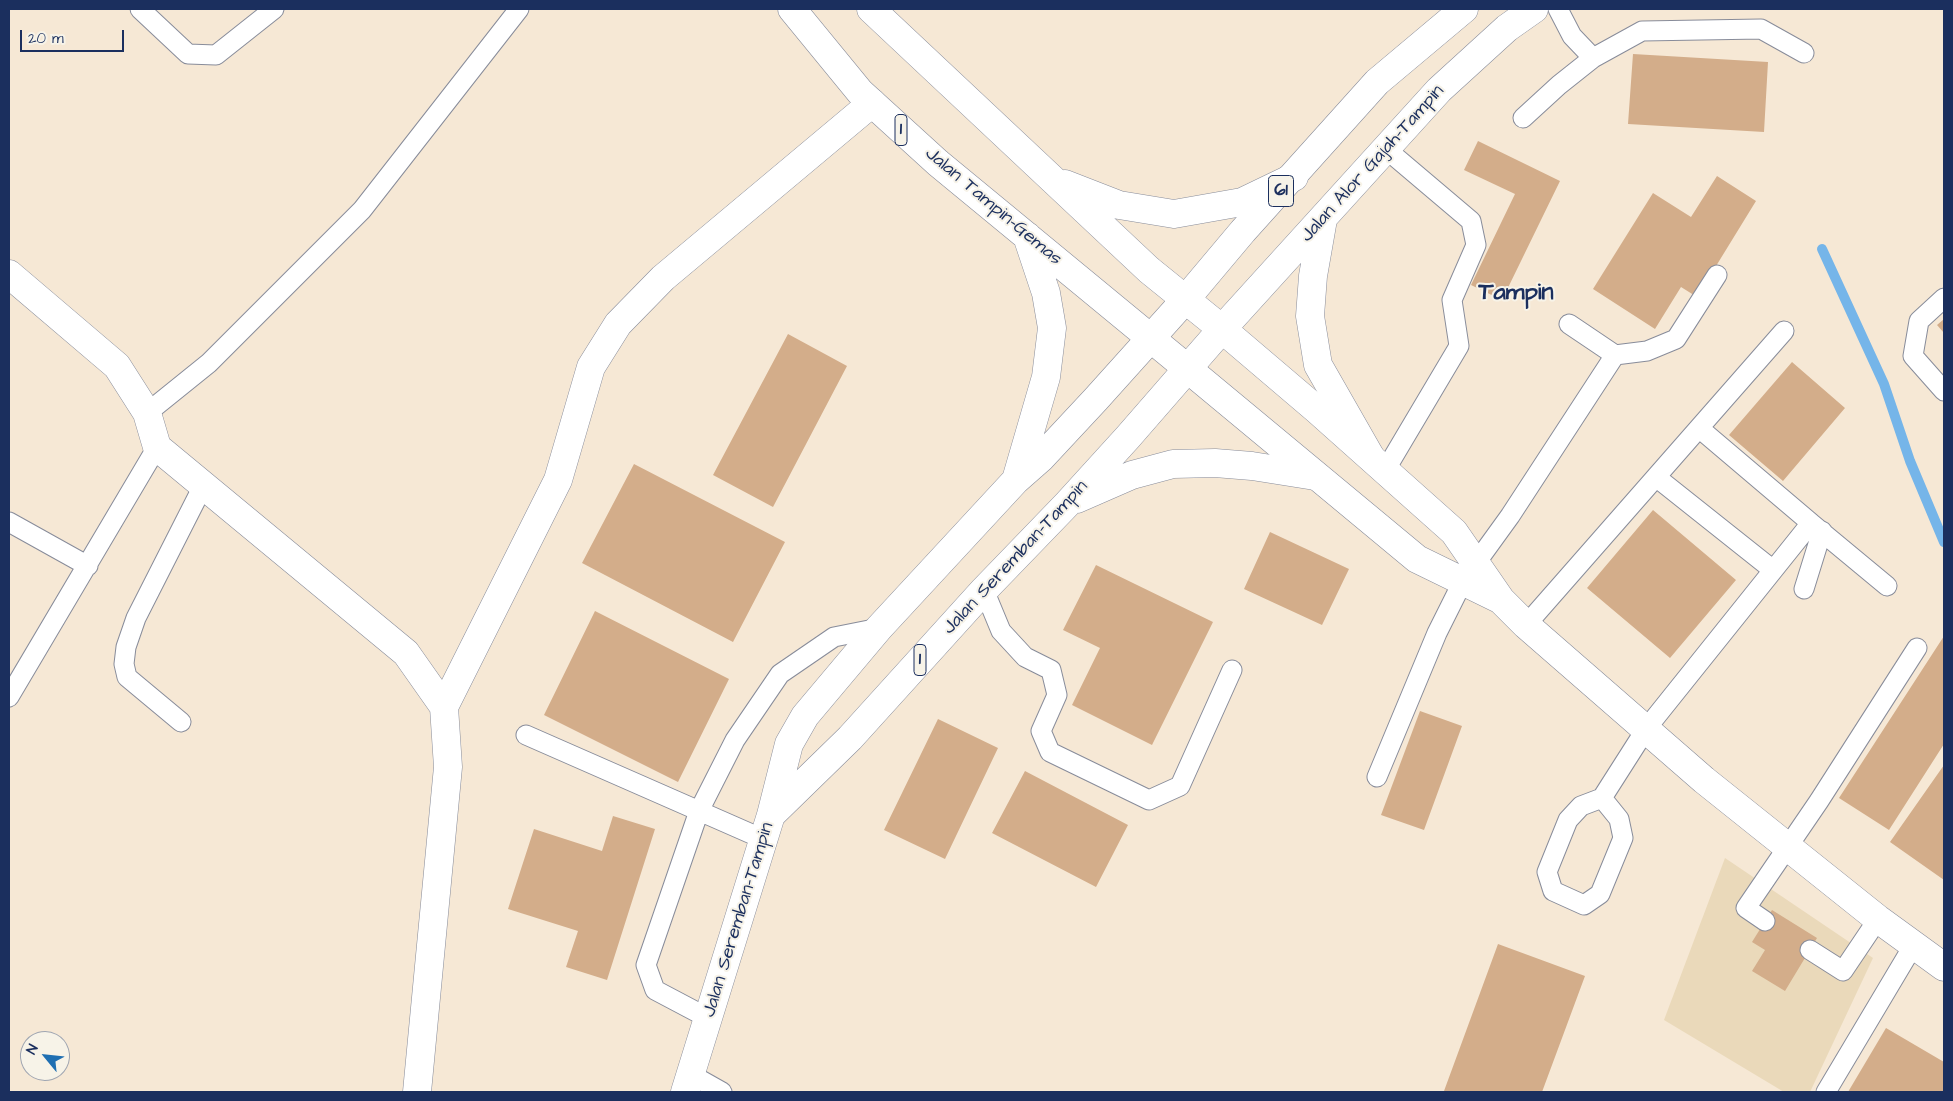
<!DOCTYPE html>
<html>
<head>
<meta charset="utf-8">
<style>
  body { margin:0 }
  #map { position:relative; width:1953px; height:1101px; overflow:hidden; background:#f6e8d5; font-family:"Architects Daughter",sans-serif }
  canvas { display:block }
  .frame { position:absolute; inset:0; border:10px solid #1b2f5e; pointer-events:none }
  .north { position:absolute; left:20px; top:1031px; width:50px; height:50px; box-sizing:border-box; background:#f7f3e8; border:1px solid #9fa5b1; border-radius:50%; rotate:298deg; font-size:14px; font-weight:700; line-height:20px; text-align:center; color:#1b2f5e }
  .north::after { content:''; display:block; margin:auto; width:18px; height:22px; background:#1f6fb2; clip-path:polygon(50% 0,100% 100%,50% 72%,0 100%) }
  .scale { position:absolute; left:20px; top:30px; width:104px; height:22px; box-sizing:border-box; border:2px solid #1b2f5e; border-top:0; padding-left:6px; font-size:15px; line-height:18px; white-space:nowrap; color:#1b2f5e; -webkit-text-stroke:4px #f7f3e8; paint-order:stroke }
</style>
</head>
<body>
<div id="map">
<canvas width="1953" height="1101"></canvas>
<div class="frame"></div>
<div class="north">N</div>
<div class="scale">20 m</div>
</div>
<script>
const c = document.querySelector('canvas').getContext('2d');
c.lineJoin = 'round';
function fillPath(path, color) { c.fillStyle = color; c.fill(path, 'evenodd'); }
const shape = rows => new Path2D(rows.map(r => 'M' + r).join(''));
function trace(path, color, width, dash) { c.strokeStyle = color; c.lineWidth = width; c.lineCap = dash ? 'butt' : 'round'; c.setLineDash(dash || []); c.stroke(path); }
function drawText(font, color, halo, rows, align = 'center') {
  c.font = font + ' "Architects Daughter",sans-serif'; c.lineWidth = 4; c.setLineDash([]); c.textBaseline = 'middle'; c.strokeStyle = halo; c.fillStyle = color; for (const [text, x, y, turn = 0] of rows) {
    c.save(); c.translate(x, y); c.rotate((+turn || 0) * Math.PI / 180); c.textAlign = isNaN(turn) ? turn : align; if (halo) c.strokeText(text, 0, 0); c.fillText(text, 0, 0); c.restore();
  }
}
fillPath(shape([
  [1725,858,1873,958,1810,1092,1784,1092,1664,1020]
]), '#ead9ba');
trace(shape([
  [1822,249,1884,384,1910,461,1944,542]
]), '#75b5e9', 10);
fillPath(shape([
  [1633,54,1768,62,1764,132,1628,124],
  [1478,141,1560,181,1502,300,1471,285,1515,194,1464,170],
  [1717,176,1756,201,1697,297,1681,287,1655,329,1593,289,1653,193,1691,217],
  [1944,319,1944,333,1937,325],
  [788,334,847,366,773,507,713,475],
  [1792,362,1845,408,1783,481,1729,435],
  [634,464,785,542,733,642,582,563],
  [1653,510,1736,580,1670,658,1587,588],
  [1270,532,1349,569,1322,625,1244,589],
  [1096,565,1213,622,1152,745,1072,705,1100,648,1063,630],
  [595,611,729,679,678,782,544,715],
  [1944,636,1944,744,1889,830,1839,798],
  [1420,711,1462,726,1424,830,1381,815],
  [938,719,998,748,945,859,884,830],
  [1944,765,1944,880,1890,842],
  [1025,771,1128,825,1096,887,992,833],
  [613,816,655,829,607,980,566,967,578,931,508,909,534,829,602,851],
  [1772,910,1817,938,1785,991,1752,971,1765,950,1752,942],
  [1498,944,1585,976,1542,1092,1446,1092,1444,1091],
  [1886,1028,1944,1062,1944,1092,1848,1092]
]), '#d3ad8a');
const lane = shape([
  [140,9,188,54,216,55,274,9],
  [1558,9,1572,36,1593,58,1642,31,1761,29,1804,53],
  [1523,118,1559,85,1593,58],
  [1944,298,1919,321,1913,356,1944,391],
  [1569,324,1615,355,1647,351,1676,339,1717,275],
  [147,413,209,363,362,210,519,9],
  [1699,428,1811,523],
  [1386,469,1459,346,1452,300,1476,245,1471,221,1386,149],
  [1656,477,1773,570],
  [9,522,88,566],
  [1476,563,1510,516,1615,355],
  [1804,589,1822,531],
  [984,590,1001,631,1025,657,1051,670,1057,695,1041,731,1050,752,1149,800,1180,786,1232,670],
  [1526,625,1784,331],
  [9,697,157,447],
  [181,722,127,677,124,664,126,647,136,618,203,486],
  [526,735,763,839],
  [1377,777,1437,633,1463,581],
  [1602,798,1619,819,1623,838,1600,894,1584,905,1553,891,1547,872,1568,820,1581,806,1602,798,1646,729,1811,523,1887,586],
  [1765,921,1746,908,1819,801,1917,648],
  [1810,950,1843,971,1878,919],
  [708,1018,655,990,646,965,699,811,735,740,780,674,834,637,879,628],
  [690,1074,722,1092],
  [1826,1092,1913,946]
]);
const street = shape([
  [9,274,117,366,147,413,157,447,406,653,444,707,448,767,417,1092],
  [444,707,558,480,591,367,618,324,663,278,872,103]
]);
const secondary = shape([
  [1222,329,1316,409,1454,532,1501,600,1526,625,1704,780,1878,919,1944,967],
  [1188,369,1417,559,1499,599]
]);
const primary = shape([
  [1323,219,1313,276,1310,316,1318,365,1370,456],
  [1185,300,1243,231,1377,82,1464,9],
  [1222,329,1439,90,1507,28,1534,9]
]);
const highway = shape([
  [792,9,860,92,938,163,1188,369],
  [1065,184,1119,205,1174,214,1242,202,1294,177],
  [1016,480,1046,377,1052,328,1046,293,1027,236],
  [1077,499,1132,475,1173,464,1215,463,1252,466,1315,476],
  [771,815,850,738,984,590,1068,503,1128,437,1222,329,1149,270,871,9],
  [685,1092,771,815,789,744,805,716,879,628,1016,480,1041,458,1096,399,1185,300]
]);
trace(lane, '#888c9a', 21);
trace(street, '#888c9a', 29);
trace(secondary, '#888c9a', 29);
trace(primary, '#888c9a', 29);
trace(highway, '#888c9a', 29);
trace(lane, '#fff', 19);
trace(street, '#fff', 28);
trace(secondary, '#fff', 28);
trace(primary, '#fff', 28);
trace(highway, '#fff', 28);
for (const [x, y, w] of [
  [901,130,12],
  [1281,191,25],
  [920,660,12]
]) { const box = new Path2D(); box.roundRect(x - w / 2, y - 15.5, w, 31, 4); c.fillStyle = '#f7f3e8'; c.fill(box); trace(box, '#1b2f5e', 1); }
drawText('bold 18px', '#1b2f5e', null, [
  ["1",901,130],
  ["61",1281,191],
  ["1",920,660]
]);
drawText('19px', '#1b2f5e', '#f7f3e8', [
  ["Jalan Alor Gajah–Tampin",1373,164,-48],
  ["Jalan Tampin-Gemas",993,207,40],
  ["Jalan Seremban-Tampin",1016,558,-47],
  ["Jalan Seremban-Tampin",739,920,-73]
]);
drawText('bold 24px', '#1b2f5e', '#f7f3e8', [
  ["Tampin",1516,294]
]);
</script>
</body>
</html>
